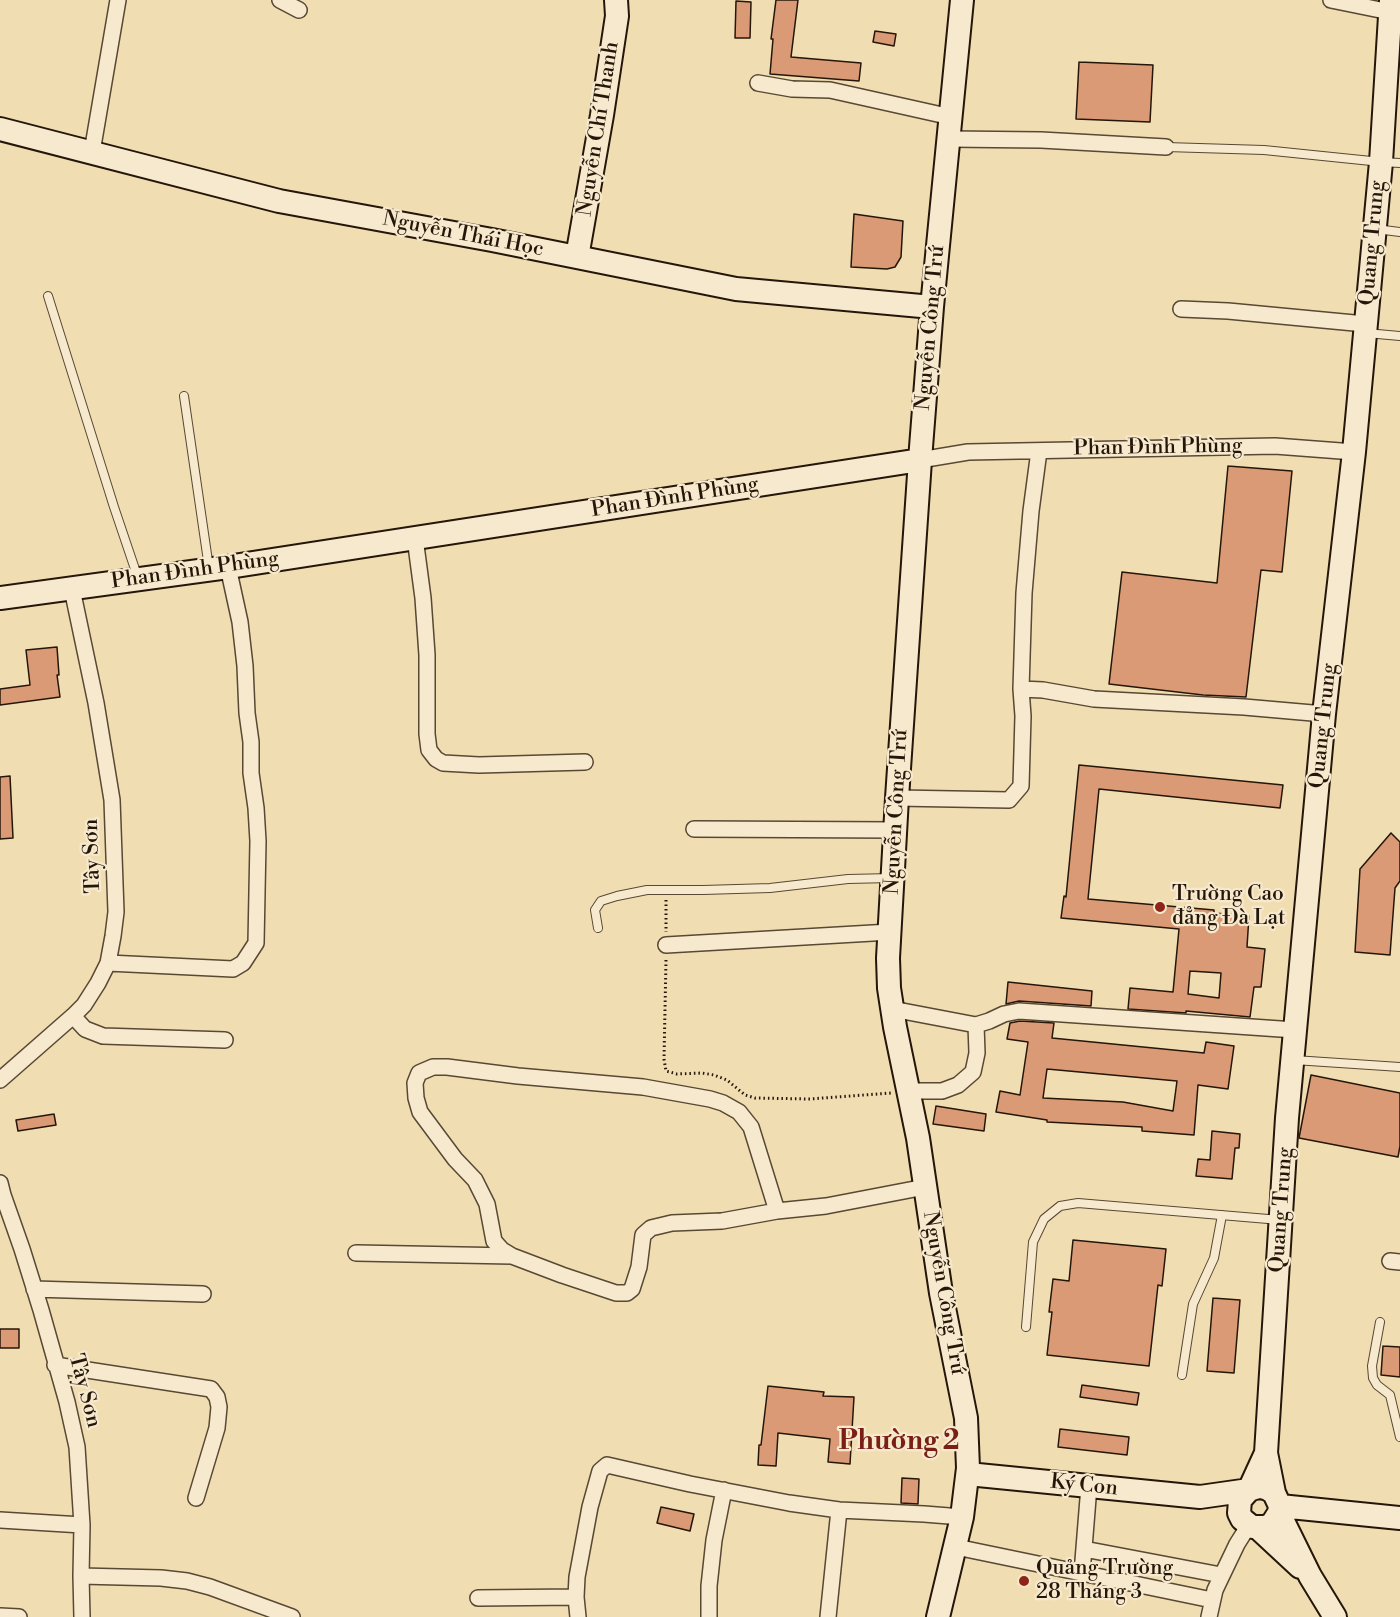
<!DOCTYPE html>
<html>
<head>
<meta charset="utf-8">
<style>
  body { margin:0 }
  canvas { display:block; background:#f1ddb2 }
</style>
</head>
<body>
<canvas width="1400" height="1617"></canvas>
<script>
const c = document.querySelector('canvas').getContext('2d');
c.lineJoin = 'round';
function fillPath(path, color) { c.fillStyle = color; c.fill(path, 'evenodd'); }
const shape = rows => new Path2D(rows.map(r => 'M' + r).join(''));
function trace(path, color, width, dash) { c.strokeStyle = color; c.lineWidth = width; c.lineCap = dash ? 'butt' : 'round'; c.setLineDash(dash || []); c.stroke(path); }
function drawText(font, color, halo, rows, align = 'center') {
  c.font = font + ' "Libre Bodoni",serif'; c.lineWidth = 4.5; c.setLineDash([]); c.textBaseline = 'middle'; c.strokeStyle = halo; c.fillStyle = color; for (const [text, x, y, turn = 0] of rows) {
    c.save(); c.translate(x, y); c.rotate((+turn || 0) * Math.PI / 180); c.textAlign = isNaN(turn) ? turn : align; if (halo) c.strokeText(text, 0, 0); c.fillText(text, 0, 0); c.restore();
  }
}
const building = shape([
  [776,0,798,0,791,57,861,63,859,81,770,74,773,39,771,39,776,0],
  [736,1,751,2,750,38,735,38,736,1],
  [875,31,896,34,894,46,873,42,875,31],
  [1079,62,1153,65,1150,122,1076,119,1079,62],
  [854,214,903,221,901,257,895,267,887,269,851,267,854,214],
  [1228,466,1292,471,1282,572,1261,570,1246,697,1203,695,1109,684,1122,572,1217,583,1228,466],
  [57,647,59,675,57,675,60,697,0,705,0,689,30,685,26,650,57,647],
  [1079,765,1283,785,1280,808,1099,789,1088,899,1214,910,1214,913,1249,916,1247,947,1265,949,1261,987,1254,987,1250,1017,1186,1011,1186,1013,1128,1009,1130,988,1173,992,1179,929,1061,918,1064,896,1066,897,1079,765],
  [1190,971,1221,973,1219,998,1188,994,1190,971],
  [10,776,13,838,0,839,0,777,10,776],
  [1391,833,1400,842,1400,881,1395,888,1390,955,1355,952,1360,869,1391,833],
  [1008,982,1092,991,1091,1006,1019,1001,1006,1004,1008,982],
  [1020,1021,1054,1023,1052,1038,1204,1053,1206,1042,1234,1046,1228,1089,1198,1085,1194,1135,1142,1131,1142,1127,1047,1122,1047,1120,996,1112,1000,1091,1020,1095,1028,1042,1007,1039,1010,1023,1020,1021],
  [1047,1069,1177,1081,1173,1111,1123,1102,1043,1098,1047,1069],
  [1311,1075,1400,1093,1400,1146,1398,1157,1299,1138,1311,1075],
  [936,1106,986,1114,984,1131,933,1124,936,1106],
  [54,1114,56,1125,18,1131,16,1120,54,1114],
  [1212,1131,1240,1134,1239,1148,1235,1148,1232,1179,1196,1176,1198,1159,1210,1160,1212,1131],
  [1073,1240,1166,1249,1162,1286,1158,1285,1149,1366,1047,1355,1052,1312,1049,1312,1053,1279,1069,1281,1073,1240],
  [1213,1298,1240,1300,1234,1373,1207,1371,1213,1298],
  [0,1329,19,1329,19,1348,0,1348,0,1329],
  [1383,1346,1400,1347,1400,1377,1381,1375,1383,1346],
  [1082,1385,1139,1393,1137,1405,1080,1397,1082,1385],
  [768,1386,824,1392,823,1396,854,1397,850,1464,828,1462,830,1439,778,1433,776,1466,758,1465,759,1445,761,1445,768,1386],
  [1060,1429,1129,1437,1127,1455,1058,1447,1060,1429],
  [902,1478,919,1479,918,1504,901,1503,902,1478],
  [661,1507,694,1514,690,1531,657,1523,661,1507]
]);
fillPath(building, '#d99a75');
trace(building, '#25160a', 1.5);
const lane = shape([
  [1166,147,1264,150,1381,162,1400,163],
  [1376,229,1400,232],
  [48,296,114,507,138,578],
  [1366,333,1400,336],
  [184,396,209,568],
  [598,928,595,910,601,901,617,896,647,890,703,890,770,888,848,879,891,878],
  [1294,1060,1400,1067],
  [1380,1322,1372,1366,1373,1378,1377,1385,1390,1395,1400,1437],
  [1026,1327,1033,1242,1044,1219,1060,1206,1078,1203,1280,1220],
  [1182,1375,1193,1304,1214,1258,1222,1215]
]);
const street = shape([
  [280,0,299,10],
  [1331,0,1390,12],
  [758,83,792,89,830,90,951,117],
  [949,139,1041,140,1166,147],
  [92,152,118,0],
  [1181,309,1228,311,1365,324],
  [1039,451,1031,511,1024,593,1021,689,1043,690,1094,699,1244,707,1324,714],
  [920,460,968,452,1275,446,1354,452],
  [415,538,423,598,427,655,427,734,429,750,436,759,443,763,479,765,585,762],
  [897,798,1009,800,1021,786,1023,716,1021,689],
  [694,829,895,830],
  [666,945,890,932],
  [108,963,233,969,243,963,256,943,258,841,256,808,251,773,251,742,247,713,245,666,240,622,228,567],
  [892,1009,976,1025,977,1053,973,1072,958,1085,942,1091,908,1091],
  [73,1016,85,1029,103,1036,225,1040],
  [976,1025,989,1021,1004,1014,1019,1011,1295,1030],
  [0,1080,73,1016,84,1005,98,983,108,963,113,936,116,912,112,800,96,703,72,589],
  [0,1183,3,1195,22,1249,41,1310,67,1402,77,1447,82,1525,81,1576,82,1617],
  [777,1211,751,1127,739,1112,723,1103,710,1099,643,1087,518,1076,447,1067,433,1067,419,1073,415,1083,416,1098,420,1112,455,1159,475,1180,487,1204,494,1241,502,1250,512,1256,562,1275,616,1293,627,1293,632,1289,639,1267,643,1235,651,1228,672,1223,722,1221,777,1211,826,1206,925,1187],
  [356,1253,512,1256],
  [1390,1261,1400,1262],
  [34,1289,203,1294],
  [55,1365,211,1389,217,1397,219,1407,217,1428,196,1498],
  [0,1520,82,1525],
  [956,1547,1212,1600],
  [1084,1549,1221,1575],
  [1082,1573,1089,1486],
  [81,1576,161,1578,187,1581,210,1587,292,1617],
  [478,1598,576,1597],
  [0,1616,19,1617],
  [578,1617,576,1597,577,1577,590,1507,600,1471,607,1465,690,1484,789,1503,839,1510,924,1514,962,1517],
  [709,1617,709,1586,714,1540,724,1490],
  [828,1617,839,1510],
  [1209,1617,1215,1590,1237,1544,1249,1525]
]);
const secondary = shape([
  [0,129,279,201,492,240,736,289,932,307],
  [577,257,602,115,617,16,616,0],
  [0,598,228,567,920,460],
  [968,1474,1200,1497,1249,1490,1266,1453],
  [1274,1493,1266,1453,1287,1118,1324,714,1354,452,1381,162,1391,0],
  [1280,1506,1400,1518],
  [1279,1513,1272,1524,1265,1527,1252,1527,1242,1519,1239,1513,1240,1500,1249,1490,1255,1488,1261,1487,1268,1489,1274,1493,1280,1506,1279,1513,1310,1576,1335,1617],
  [1258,1528,1300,1567],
  [938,1617,962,1517,968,1468,966,1418,941,1293,918,1138,895,1027,889,988,888,958,897,798,920,460,932,307,962,0]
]);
trace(lane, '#584834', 10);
trace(street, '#584834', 18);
trace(secondary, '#25160a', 26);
trace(shape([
  [666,900,666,932],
  [666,960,664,1059,666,1071,677,1074,702,1073,714,1075,727,1080,745,1095,755,1098,810,1099,891,1093]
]), '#25160a', 3, [1.5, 3]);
trace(lane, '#f6e9cd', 8);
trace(street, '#f6e9cd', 15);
trace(secondary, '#f6e9cd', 22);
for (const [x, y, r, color] of [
  [1160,907,6,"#8f2418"],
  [1024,1581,6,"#8f2418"]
]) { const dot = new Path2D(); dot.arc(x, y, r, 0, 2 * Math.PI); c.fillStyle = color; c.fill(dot); trace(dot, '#f6e9cd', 2); }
drawText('21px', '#25160a', '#f6e9cd', [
  ["Nguyễn Chí Thanh",599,129,-81],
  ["Nguyễn Thái Học",463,235,11],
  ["Quang Trung",1373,243,-85],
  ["Nguyễn Công Trứ",931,328,-85],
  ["Phan Đình Phùng",1158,448,-1],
  ["Phan Đình Phùng",675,498,-9],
  ["Phan Đình Phùng",195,571,-8],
  ["Quang Trung",1324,726,-84],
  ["Nguyễn Công Trứ",897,812,-87],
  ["Tây Sơn",93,856,-92],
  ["Quang Trung",1282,1210,-86],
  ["Nguyễn Công Trứ",943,1293,80],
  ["Tây Sơn",84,1391,75],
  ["Ký Con",1084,1486,6]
]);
drawText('21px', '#25160a', '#f6e9cd', [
  ["Trường Cao",1172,895],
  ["đẳng Đà Lạt",1172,919],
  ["Quảng Trường",1036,1569],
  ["28 Tháng 3",1036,1593]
], 'left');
drawText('bold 27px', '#7a1f14', '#f6e9cd', [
  ["Phường 2",899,1443]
]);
</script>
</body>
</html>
